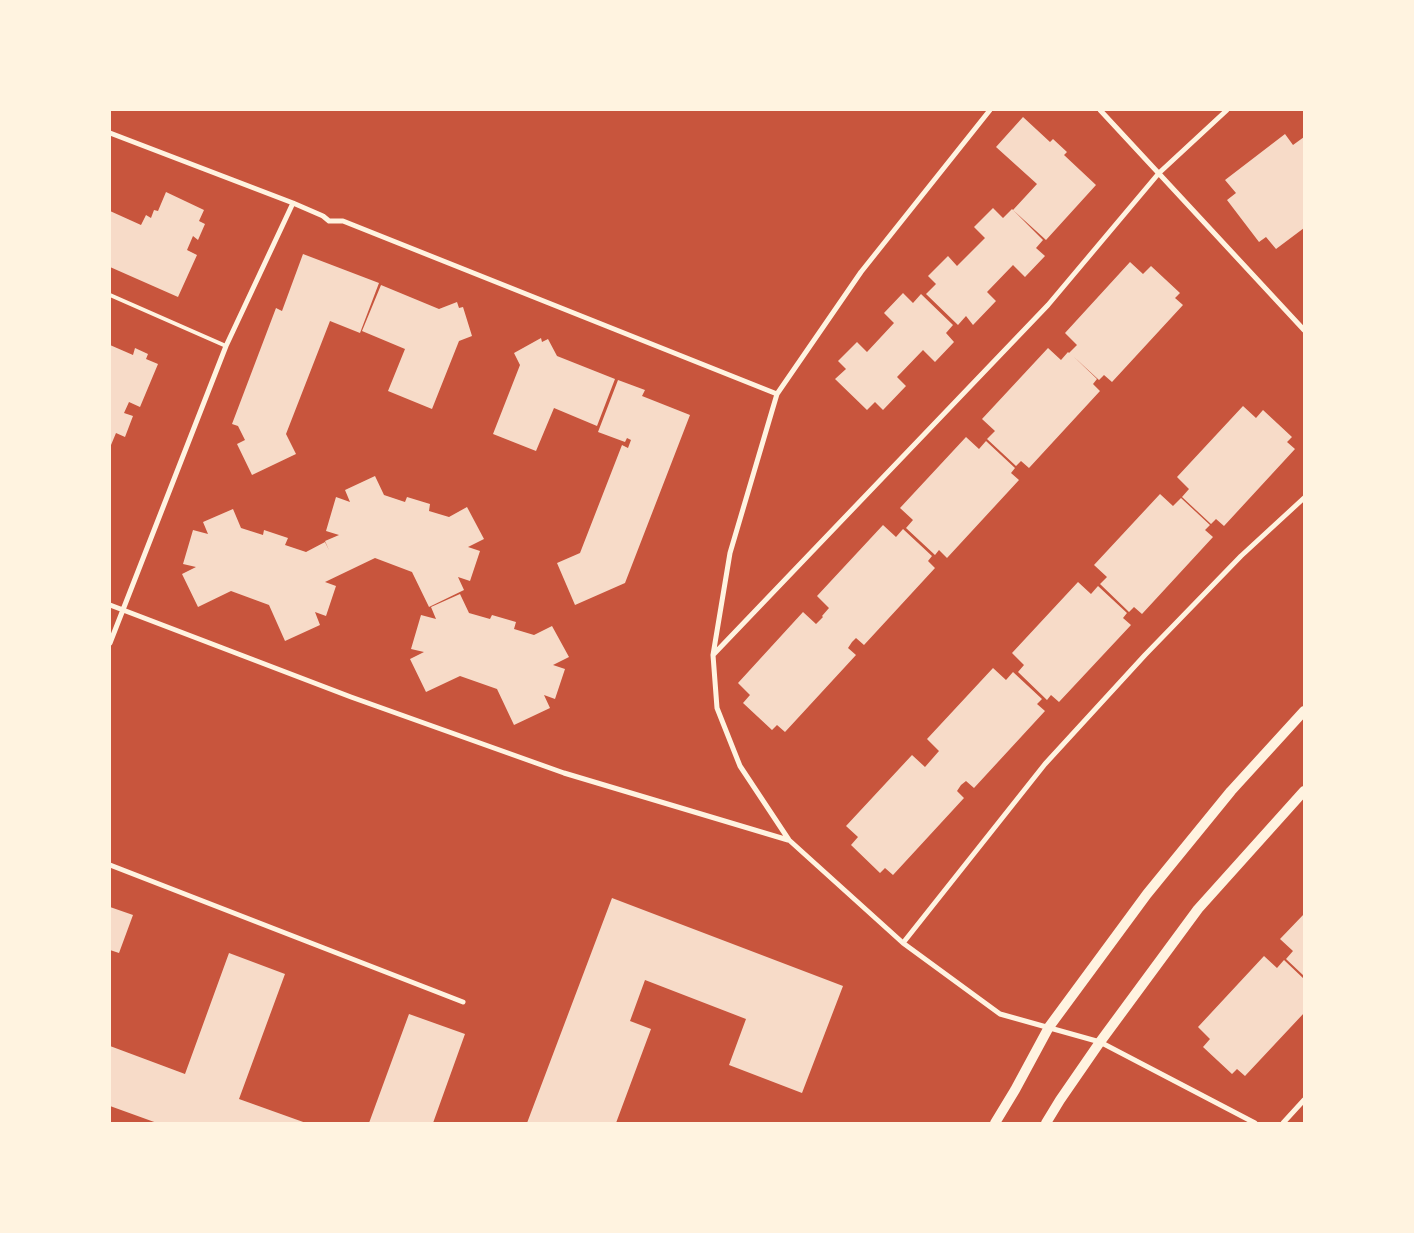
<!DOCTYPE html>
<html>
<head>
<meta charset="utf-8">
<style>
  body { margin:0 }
  #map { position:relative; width:1414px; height:1233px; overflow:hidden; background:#c8553d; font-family:Figtree,sans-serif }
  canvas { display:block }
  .frame { position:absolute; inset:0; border:111px solid #fff3e0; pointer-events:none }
</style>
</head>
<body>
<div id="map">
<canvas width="1414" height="1233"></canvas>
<div class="frame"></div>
</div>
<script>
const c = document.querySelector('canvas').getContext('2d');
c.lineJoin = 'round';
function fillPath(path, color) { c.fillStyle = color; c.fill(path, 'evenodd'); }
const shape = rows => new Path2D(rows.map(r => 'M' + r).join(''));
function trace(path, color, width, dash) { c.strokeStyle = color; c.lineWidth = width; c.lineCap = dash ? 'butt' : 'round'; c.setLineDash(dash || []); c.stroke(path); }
fillPath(shape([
  [1023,117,1050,142,1053,139,1067,152,1064,155,1096,185,1046,240,1013,210,1037,184,996,147],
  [1285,134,1293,145,1304,137,1304,228,1276,249,1266,237,1259,242,1227,200,1236,193,1225,180],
  [166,192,204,210,199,221,205,224,198,240,193,236,187,250,197,255,178,297,110,267,110,211,141,225,146,215,151,218,154,210,158,211],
  [993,208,1003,218,1012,209,1043,240,1036,248,1045,256,1025,277,1013,265,987,292,996,301,973,325,966,316,958,325,926,294,936,284,928,276,948,256,957,266,985,238,974,227],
  [303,254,379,283,360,333,330,321,286,434,296,454,252,475,237,444,245,440,238,426,232,424,276,308,282,311],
  [1130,262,1143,274,1151,266,1180,293,1175,298,1183,305,1112,382,1104,375,1099,380,1073,356,1097,379,1093,384,1100,391,1029,468,1021,461,1016,466,987,439,995,431,982,419,1048,348,1061,360,1068,352,1069,353,1077,345,1065,333],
  [381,285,439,309,457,302,459,308,463,307,472,336,459,341,432,409,388,391,405,349,362,331],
  [903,293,913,303,921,294,953,325,946,333,954,342,935,362,923,350,897,377,906,386,883,410,875,402,867,410,835,379,846,369,838,361,857,342,867,352,894,323,884,313],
  [541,338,542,342,548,339,557,356,615,379,597,426,554,408,536,451,493,434,520,365,514,353],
  [110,345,133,355,135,348,148,354,146,359,158,364,140,407,129,402,124,413,133,416,125,437,116,433,111,445,110,444],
  [618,380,645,390,642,396,690,415,625,583,575,605,557,563,580,553,622,445,628,448,631,440,627,438,625,442,598,432],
  [1243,406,1256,418,1263,410,1292,437,1287,442,1295,449,1224,526,1216,519,1211,524,1182,497,1189,489,1177,477],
  [966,437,979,449,986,441,1015,468,1011,473,1019,480,947,558,939,550,935,555,906,528,913,520,900,508],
  [375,476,384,495,405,502,407,497,430,504,429,511,449,517,467,507,484,539,468,547,480,551,470,581,458,577,464,590,429,607,412,572,375,558,325,582,336,586,326,616,315,612,320,625,285,641,269,605,231,591,198,607,182,574,196,567,183,564,193,530,208,534,203,522,233,509,241,528,263,535,264,530,288,538,285,545,306,552,325,542,329,550,325,541,339,535,326,531,336,497,350,502,345,490],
  [1160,494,1173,506,1181,498,1210,525,1205,530,1213,537,1142,614,1134,607,1129,612,1100,584,1107,577,1094,565],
  [883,525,896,537,903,529,932,556,928,561,935,568,864,645,856,638,852,642,848,648,856,655,785,732,777,725,772,730,743,703,750,695,738,683,803,612,816,624,823,617,822,616,829,608,817,596],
  [1078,582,1091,594,1098,586,1127,613,1123,618,1131,625,1059,702,1051,695,1047,700,1018,672,1024,665,1012,653],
  [460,594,469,613,490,619,492,615,516,622,514,629,534,635,552,626,569,657,553,665,565,669,555,699,544,695,550,708,514,725,497,689,460,676,426,692,410,659,424,652,411,649,421,615,436,619,431,607],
  [993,668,1006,680,1013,672,1042,699,1037,704,1045,711,974,788,966,781,961,785,957,791,964,798,893,875,885,868,880,873,851,845,858,837,846,826,912,755,925,767,939,751,927,739],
  [612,898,843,986,802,1093,729,1065,746,1019,645,980,630,1021,651,1029,616,1123,527,1123],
  [110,907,133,915,119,953,110,950],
  [1304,914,1304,976,1286,959,1293,951,1280,939],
  [229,953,285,974,239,1099,306,1123,157,1123,110,1106,110,1046,185,1074],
  [1264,956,1277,968,1284,960,1304,979,1304,1013,1245,1076,1237,1069,1232,1074,1203,1047,1210,1039,1198,1027],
  [409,1014,465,1034,433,1123,369,1123]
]), '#f7dbc8');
trace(shape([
  [110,295,226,346]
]), '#fff3e0', 4);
trace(shape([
  [990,110,861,272,777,394,730,553,713,655,717,708,740,766,789,840,903,943,1000,1014,1100,1042,1255,1123],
  [1100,110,1304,330],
  [110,133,293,203,323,216,329,221,343,221,777,394],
  [110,605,351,697,564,773,788,840],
  [110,643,226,346,293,203],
  [713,655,1048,305,1159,173,1227,110],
  [110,865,463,1002],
  [903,943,1045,764,1145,655,1241,556,1304,498],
  [1283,1123,1304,1100]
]), '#fff3e0', 5);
trace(shape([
  [995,1123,1015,1090,1049,1027,1147,894,1231,791,1304,711],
  [1046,1123,1060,1100,1100,1042,1198,909,1304,791]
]), '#fff3e0', 10);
</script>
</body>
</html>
